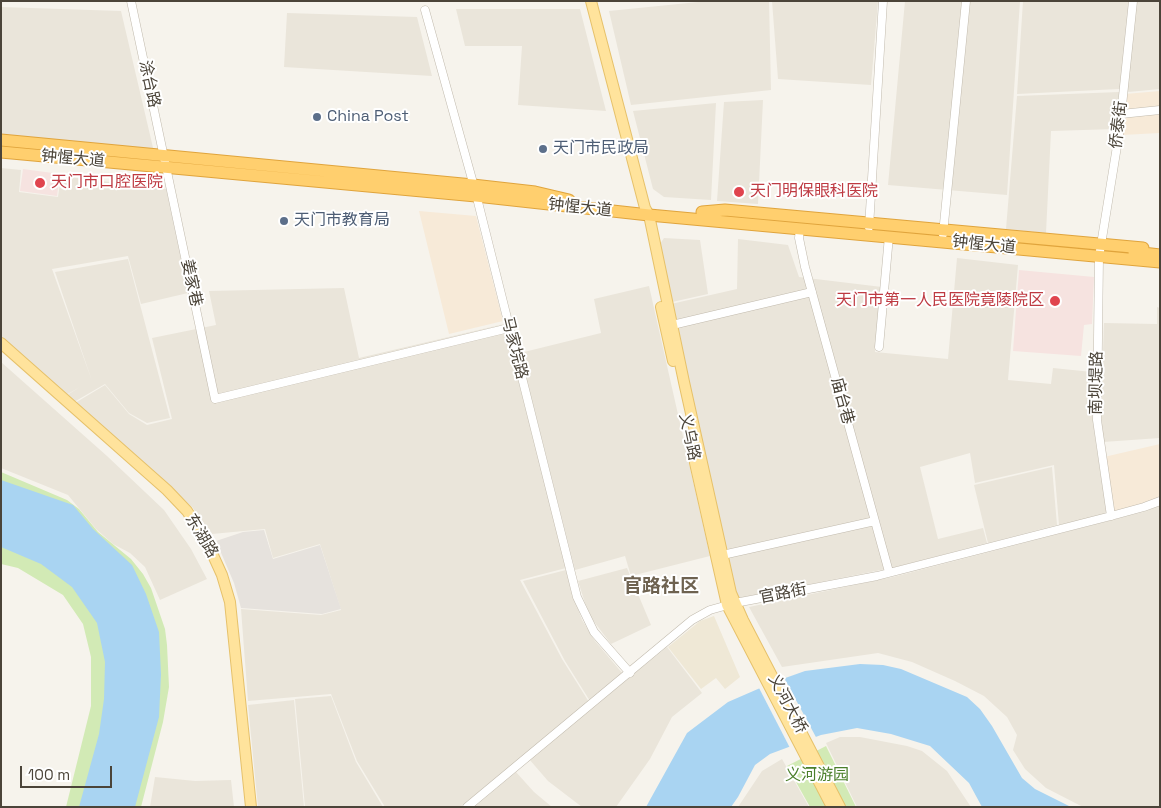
<!DOCTYPE html>
<html>
<head>
<meta charset="utf-8">
<style>
  body { margin:0 }
  #map { position:relative; width:1161px; height:808px; overflow:hidden; background:#f6f3ec; font-family:"Space Grotesk",sans-serif }
  canvas { display:block }
  .frame { position:absolute; inset:0; border:2px solid #4b4439; pointer-events:none }
  .scale { position:absolute; left:20px; top:766px; width:92px; height:22px; box-sizing:border-box; border:2px solid #4b4439; border-top:0; padding-left:6px; font-size:15px; line-height:18px; white-space:nowrap; color:#4b4439; -webkit-text-stroke:4px #fff; paint-order:stroke }
</style>
</head>
<body>
<div id="map">
<canvas width="1161" height="808"></canvas>
<div class="frame"></div>
<div class="scale">100 m</div>
</div>
<script>
const c = document.querySelector('canvas').getContext('2d');
c.lineJoin = 'round';
function fillPath(path, color) { c.fillStyle = color; c.fill(path, 'evenodd'); }
const shape = rows => new Path2D(rows.map(r => 'M' + r).join(''));
function trace(path, color, width, dash) { c.strokeStyle = color; c.lineWidth = width; c.lineCap = dash ? 'butt' : 'round'; c.setLineDash(dash || []); c.stroke(path); }
function drawText(font, color, halo, rows, align = 'center') {
  c.font = font + ' "Space Grotesk","Noto Sans SC",sans-serif'; c.lineWidth = 4; c.setLineDash([]); c.textBaseline = 'middle'; c.strokeStyle = halo; c.fillStyle = color; for (const [text, x, y, turn = 0] of rows) {
    c.save(); c.translate(x, y); c.rotate((+turn || 0) * Math.PI / 180); c.textAlign = isNaN(turn) ? turn : align; if (halo) c.strokeText(text, 0, 0); c.fillText(text, 0, 0); c.restore();
  }
}
fillPath(shape([
  [708,1,769,1,771,90,631,105,609,11],
  [772,1,878,1,871,85,778,79],
  [905,1,1020,1,1007,195,888,185],
  [1023,1,1160,1,1160,89,1128,92,1119,89,1017,94],
  [1,7,121,11,154,152,1,137],
  [456,9,580,9,606,111,518,105,522,46,465,46],
  [287,13,417,17,432,76,284,67],
  [1119,92,1116,129,1051,131,1046,233,1006,229,1017,96],
  [763,100,758,204,717,201,724,102],
  [716,103,711,200,664,197,653,189,633,111],
  [1,168,21,170,19,192,58,197,61,176,166,189,188,293,141,304,128,256,52,269,92,381,55,272,128,259,170,418,147,423,129,413,105,384,74,402,67,395,80,387,66,395,1,337],
  [664,238,700,240,708,294,672,302,660,244],
  [738,239,788,245,799,277,882,287,875,352,948,359,957,258,1018,265,1008,380,1051,384,1053,368,1092,372,1092,411,1096,445,1107,514,1059,525,1054,465,975,483,970,453,920,467,938,539,983,528,987,543,896,567,735,599,671,304,737,289],
  [649,286,710,556,631,576,625,556,575,570,520,353,601,333,594,299],
  [344,288,359,358,504,324,566,568,520,580,562,659,589,702,460,807,385,807,357,761,331,694,248,701,241,609,321,615,341,610,320,544,273,558,265,529,212,534,192,507,75,403,105,385,129,414,147,425,172,419,152,338,216,325,209,291],
  [1157,307,1160,308,1160,438,1103,442,1101,408,1104,323,1157,324],
  [1,362,107,456,164,510,191,549,207,579,160,600,145,567,130,553,113,544,96,529,68,495,1,468],
  [1052,467,1057,525,988,543,974,485],
  [1160,505,1160,807,1083,807,1046,788,1025,769,1013,750,1017,735,1007,717,984,696,955,681,912,662,878,653,782,667,749,607,893,577,1147,511],
  [627,568,651,625,611,644,592,619,585,603,578,581],
  [566,570,574,598,582,620,595,641,623,674,590,701,565,661,523,581],
  [667,647,702,693,672,717,650,759,616,807,582,807,548,781,529,759],
  [331,696,356,762,383,807,305,807,295,699],
  [294,700,304,807,258,807,248,705],
  [840,737,860,737,907,746,922,751,947,771,971,807,857,807,826,743],
  [782,759,809,807,738,807,762,771],
  [516,772,534,792,552,807,474,807],
  [155,777,195,781,231,780,234,807,150,807]
]), '#eae5da');
fillPath(shape([
  [1160,91,1160,133,1122,135,1125,94],
  [419,211,476,216,503,321,449,334],
  [1160,444,1160,496,1146,503,1114,512,1104,457]
]), '#f7ead8');
fillPath(shape([
  [264,530,273,559,320,545,341,609,322,614,241,608,234,583,216,541,243,532]
]), '#e6e2dd');
fillPath(shape([
  [714,616,740,677,725,689,716,678,701,689,668,647,700,621]
]), '#efe8d6');
fillPath(shape([
  [23,169,60,174,57,196,20,191],
  [1019,270,1094,277,1092,324,1084,325,1081,356,1013,351]
]), '#f6e3e0');
fillPath(shape([
  [1,472,67,500,79,509,98,532,131,559,143,574,151,588,165,629,167,645,169,687,163,722,141,807,66,807,91,706,91,657,83,624,63,595,18,568,1,564],
  [826,746,856,807,810,807,787,766]
]), '#d2eab5');
fillPath(shape([
  [1,480,73,505,93,529,132,565,146,594,159,632,161,674,159,717,135,807,79,807,99,734,104,699,105,662,97,623,72,587,41,564,1,547],
  [860,664,883,665,901,669,967,697,980,709,992,726,1022,778,1035,789,1071,807,982,807,969,783,930,746,891,734,857,728,821,735,770,754,755,765,738,797,731,807,646,807,687,733,728,702,774,682,805,671]
]), '#a9d4f2');
fillPath(shape([
  [783,676,817,739,790,748,758,686]
]), '#f6f3ec');
const minor = shape([
  [131,1,215,399,509,328],
  [425,10,475,190,577,597,594,632,630,673],
  [1121,114,1160,110],
  [869,227,883,1],
  [800,228,799,238,805,267,889,572],
  [943,234,966,1],
  [668,326,812,292],
  [879,347,889,236],
  [1111,516,1097,420,1099,257,1119,134,1133,1],
  [718,556,875,521],
  [467,807,692,620,710,610,735,603,877,576,1111,516,1144,507,1160,501]
]);
const major = shape([
  [591,1,645,208,649,215,684,382,731,593,743,620,840,807],
  [661,307,673,361],
  [1,343,167,490,187,511,207,542,222,575,230,602,251,807],
  [695,463,727,605,832,807]
]);
const highway = shape([
  [1,140,473,185,535,192,569,200],
  [1,152,476,196,649,215,1160,262],
  [702,212,725,210,1143,248],
  [1134,252,1160,255]
]);
trace(minor, '#c2bbae', 9);
trace(major, '#e6c16a', 12);
trace(highway, '#e0a43c', 13);
trace(minor, '#fff', 8);
trace(major, '#ffe39c', 10);
trace(highway, '#ffcf6e', 11);
for (const [x, y, r, color] of [
  [317,117,5,"#5c6f8a"],
  [543,149,5,"#5c6f8a"],
  [40,183,6,"#e0444e"],
  [739,192,6,"#e0444e"],
  [284,221,5,"#5c6f8a"],
  [1055,301,6,"#e0444e"]
]) { const dot = new Path2D(); dot.arc(x, y, r, 0, 2 * Math.PI); c.fillStyle = color; c.fill(dot); trace(dot, '#fff', 2); }
drawText('16px', '#4b4439', '#fff', [
  ["涂台路",149,84,78],
  ["侨泰街",1119,125,-83],
  ["钟惺大道",73,159,5],
  ["钟惺大道",580,208,6],
  ["钟惺大道",984,245,6],
  ["姜家巷",191,283,78],
  ["马家垸路",514,348,76],
  ["南坝堤路",1097,383,-89],
  ["庙台巷",842,401,75],
  ["义乌路",689,437,78],
  ["东湖路",201,536,59],
  ["官路街",783,594,-11],
  ["义河大桥",787,704,62]
]);
drawText('16px', '#4e5e75', '#fff', [
  ["China Post",327,117],
  ["天门市民政局",553,149],
  ["天门市教育局",294,221]
], 'left');
drawText('16px', '#be3a42', '#fff', [
  ["天门市口腔医院",51,183],
  ["天门明保眼科医院",750,192],
  ["天门市第一人民医院竟陵院区",1044,301,"right"]
], 'left');
drawText('16px', '#4a7f2a', '#fff', [
  ["义河游园",817,776]
]);
drawText('bold 19px', '#6e6250', '#fff', [
  ["官路社区",661,587]
]);
</script>
</body>
</html>
